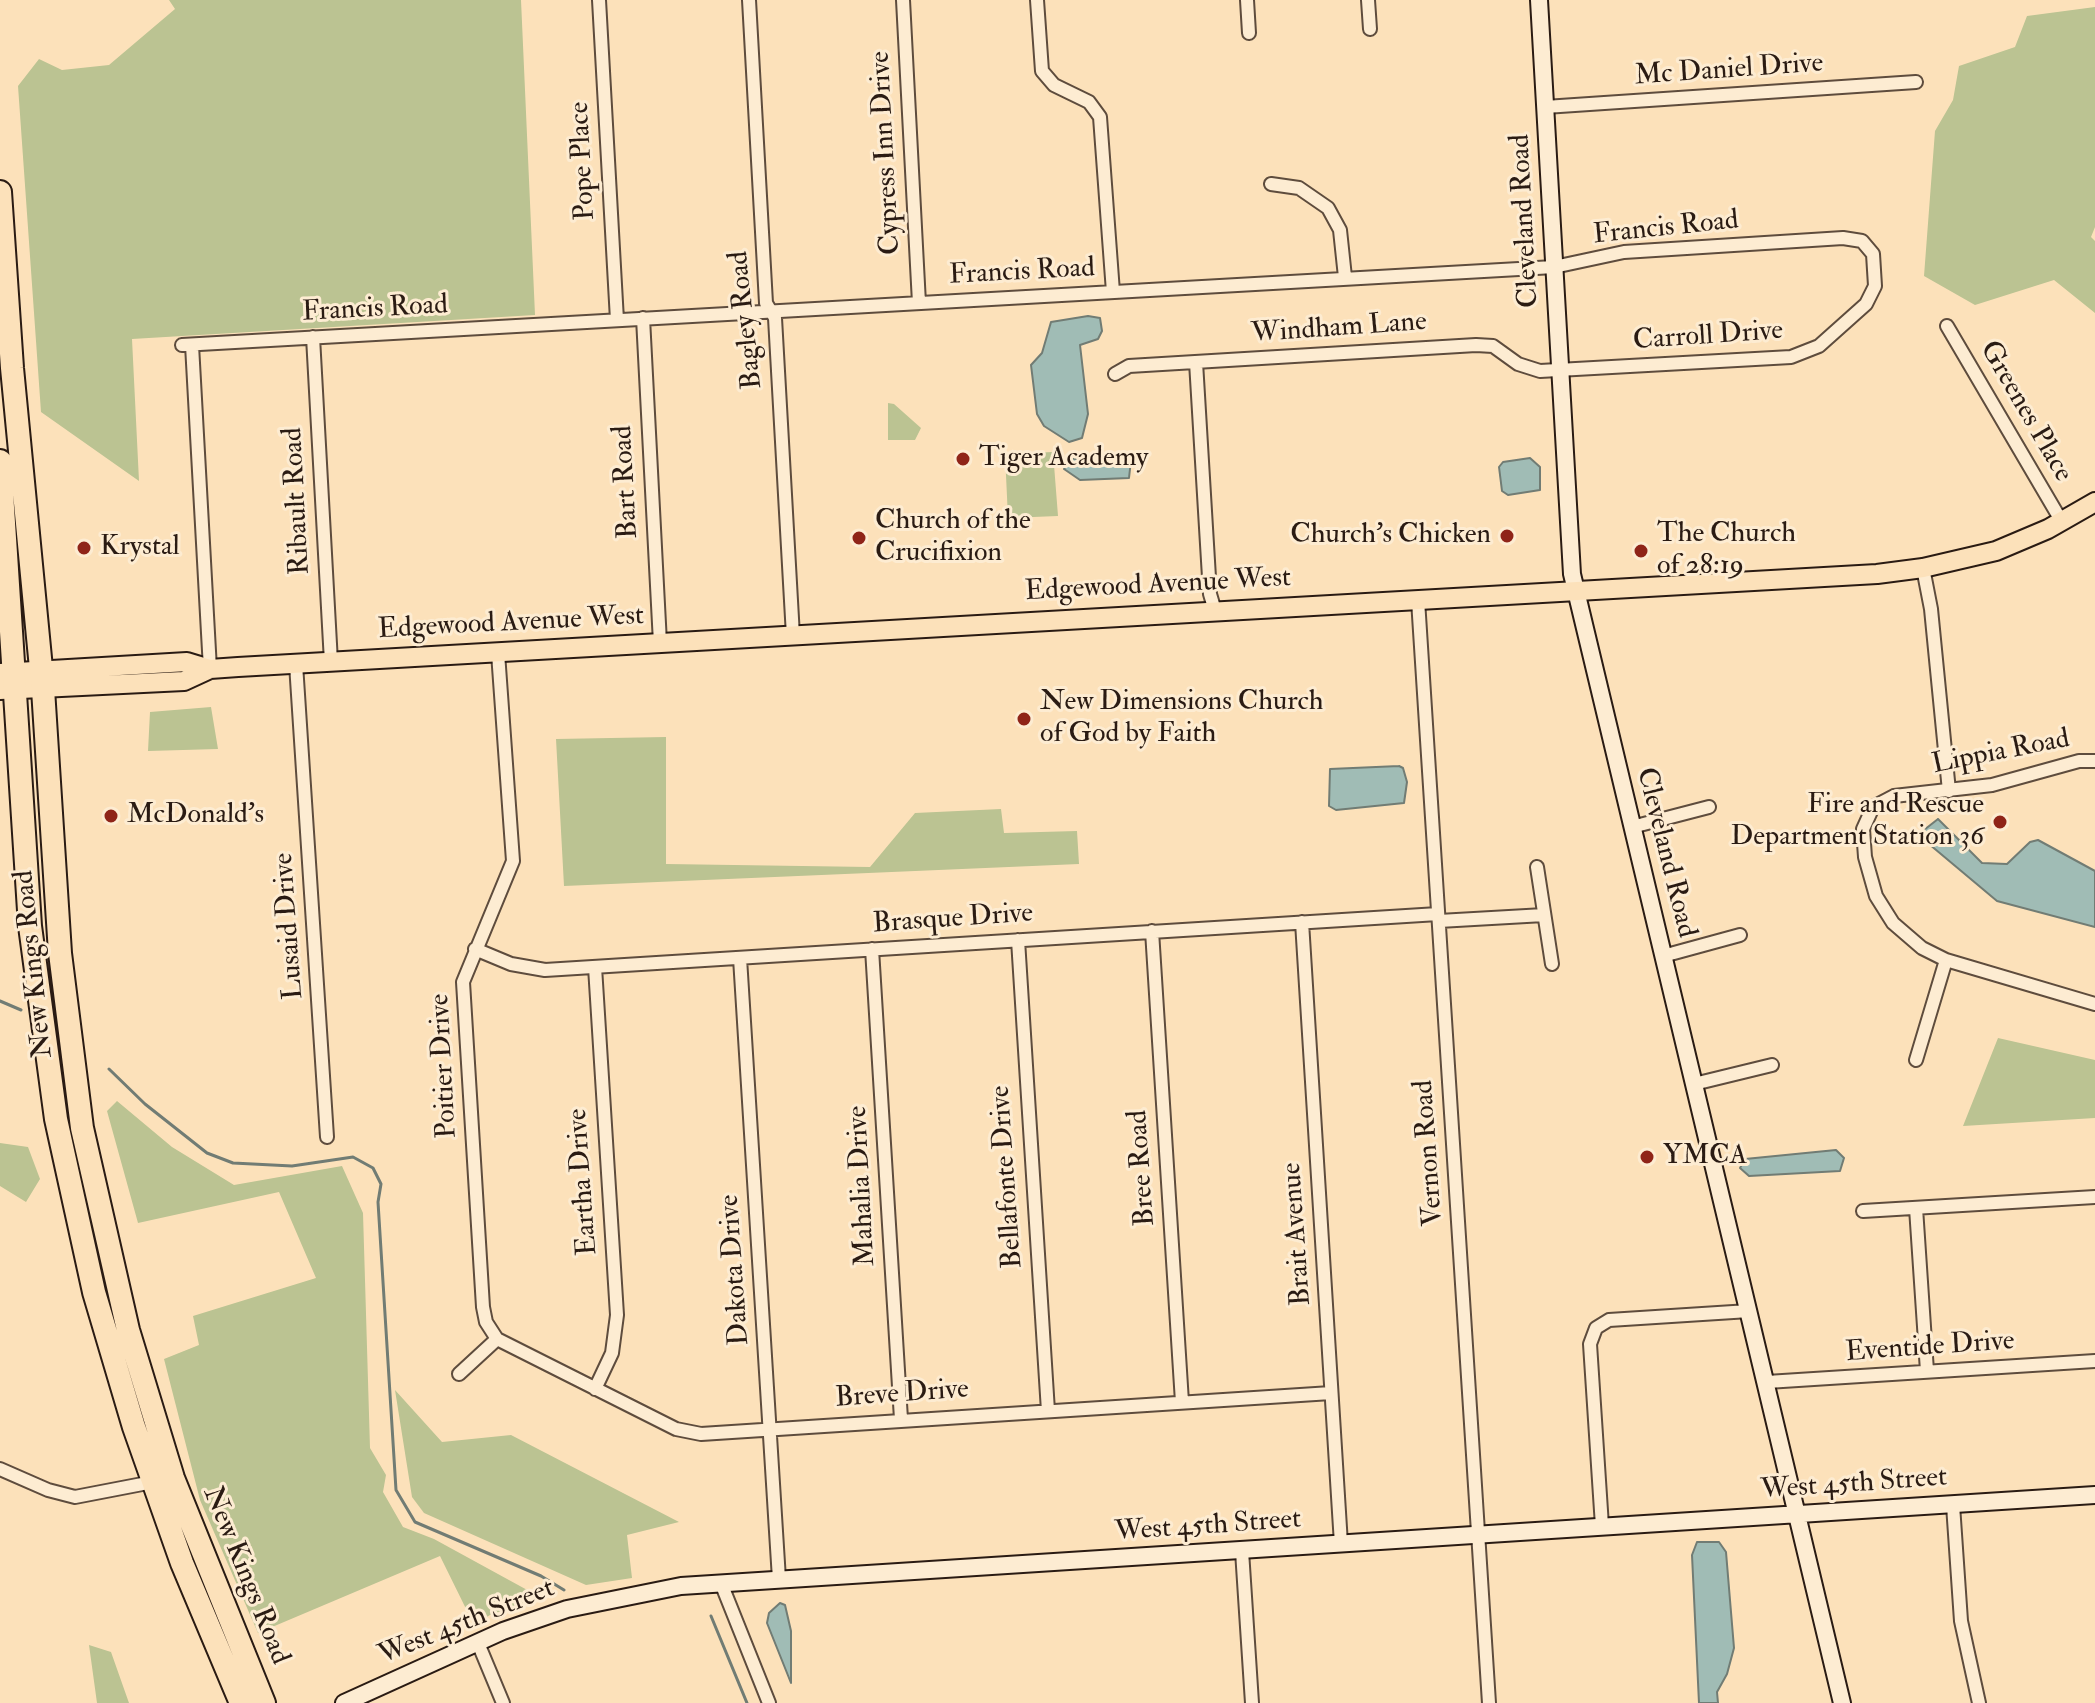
<!DOCTYPE html>
<html>
<head>
<meta charset="utf-8">
<style>
  body { margin:0 }
  canvas { display:block; background:#fce1ba }
</style>
</head>
<body>
<canvas width="2095" height="1703"></canvas>
<script>
const c = document.querySelector('canvas').getContext('2d');
c.lineJoin = 'round';
function fillPath(path, color) { c.fillStyle = color; c.fill(path, 'evenodd'); }
const shape = rows => new Path2D(rows.map(r => 'M' + r).join(''));
function trace(path, color, width, dash) { c.strokeStyle = color; c.lineWidth = width; c.lineCap = dash ? 'butt' : 'round'; c.setLineDash(dash || []); c.stroke(path); }
function drawText(font, color, halo, rows, align = 'center') {
  c.font = font + ' "IM FELL Double Pica",serif'; c.lineWidth = 6; c.setLineDash([]); c.textBaseline = 'middle'; c.strokeStyle = halo; c.fillStyle = color; for (const [text, x, y, turn = 0] of rows) {
    c.save(); c.translate(x, y); c.rotate((+turn || 0) * Math.PI / 180); c.textAlign = isNaN(turn) ? turn : align; if (halo) c.strokeText(text, 0, 0); c.fillText(text, 0, 0); c.restore();
  }
}
fillPath(shape([
  [169,0,521,0,535,315,132,339,139,481,41,412,18,86,39,59,62,70,109,65,175,9],
  [2095,7,2095,227,2091,237,2095,241,2095,313,2054,280,1975,305,1924,276,1935,131,1953,100,1959,66,2015,47,2027,16],
  [888,403,894,404,921,428,915,440,888,440],
  [1053,452,1058,516,1008,518,1005,454],
  [211,707,218,749,148,751,150,712],
  [666,737,666,864,870,867,915,813,1001,809,1004,833,1077,831,1079,864,564,886,556,739],
  [1998,1038,2095,1060,2095,1118,1963,1126],
  [117,1101,172,1147,234,1185,342,1166,363,1213,370,1448,386,1475,383,1492,403,1527,434,1539,540,1597,490,1615,474,1625,440,1556,258,1633,200,1500,164,1359,199,1345,193,1316,316,1278,279,1192,138,1223,107,1111],
  [0,1143,28,1147,40,1179,26,1202,0,1186],
  [395,1390,442,1442,511,1435,679,1522,627,1535,632,1578,586,1585,424,1513,412,1497],
  [89,1645,111,1652,129,1703,97,1703]
]), '#bbc392');
const water = shape([
  [1088,316,1100,318,1102,331,1098,339,1080,345,1088,414,1082,438,1069,442,1044,426,1037,414,1031,365,1042,353,1051,322,1088,316],
  [1126,456,1131,460,1129,478,1080,480,1064,469,1071,459,1126,456],
  [1530,458,1540,467,1540,490,1508,495,1502,491,1499,467,1503,462,1530,458],
  [1399,766,1403,768,1407,782,1404,803,1336,810,1329,806,1330,769,1399,766],
  [1938,819,1982,863,2007,864,2030,842,2038,840,2095,871,2095,927,1997,901,1923,839,1924,830,1938,819],
  [1836,1150,1844,1158,1840,1171,1749,1176,1740,1168,1745,1159,1836,1150],
  [1697,1542,1719,1542,1726,1552,1734,1648,1727,1674,1717,1692,1718,1703,1699,1703,1692,1555,1697,1542],
  [780,1603,785,1605,791,1631,791,1683,767,1623,769,1613,780,1603]
]);
fillPath(water, '#a0bcb5');
trace(water, '#717c74', 2);
trace(shape([
  [0,1001,21,1010],
  [109,1069,145,1104,207,1153,233,1163,292,1166,353,1157,373,1168,381,1184,378,1202,396,1490,415,1522,541,1576,564,1590],
  [711,1616,747,1703]
]), '#717c74', 3);
const street = shape([
  [599,0,617,320],
  [749,0,766,303,775,318,793,636],
  [903,0,919,303],
  [1037,0,1042,71,1054,85,1089,102,1100,117,1113,292],
  [1247,0,1249,33],
  [1368,0,1370,29],
  [1545,107,1916,82],
  [1271,184,1299,188,1328,208,1340,230,1345,277],
  [643,318,660,643],
  [1947,326,2062,522],
  [313,337,331,662],
  [182,345,1554,267,1624,252,1843,238,1862,241,1873,254,1875,286,1866,304,1819,346,1791,357,1540,371,1518,364,1493,346,1476,345,1129,366,1115,374],
  [192,345,210,669],
  [1196,362,1210,594,1215,611],
  [1923,568,1931,609,1949,791],
  [1418,600,1489,1703],
  [498,653,513,861,463,982,483,1307,486,1322,497,1339,676,1429,701,1434,1331,1393],
  [296,664,327,1137],
  [2095,761,2079,761,1992,785,1894,796,1873,807,1863,829,1865,857,1876,896,1893,923,1922,948,1946,960,2095,1004],
  [1632,827,1709,807],
  [1537,867,1552,964],
  [1439,921,1544,915],
  [1302,922,1341,1544],
  [1152,931,1182,1402],
  [1018,940,1048,1411],
  [475,949,511,964,545,970,1438,914],
  [872,949,901,1419],
  [1663,956,1740,935],
  [740,958,779,1579],
  [595,967,617,1315,612,1353,595,1389],
  [1916,1060,1946,960],
  [1694,1084,1772,1065],
  [1916,1208,1927,1371],
  [1863,1211,2095,1197],
  [459,1374,497,1339],
  [1767,1382,2095,1361],
  [0,1469,48,1490,75,1497,158,1481],
  [1953,1505,1961,1621,1979,1703],
  [1602,1526,1590,1344,1596,1328,1609,1320,1749,1311],
  [1242,1551,1252,1703],
  [721,1583,769,1703],
  [478,1643,503,1703]
]);
const secondary = shape([
  [1539,0,1572,574,1842,1703],
  [344,1703,503,1631,567,1609,681,1586,2095,1495]
]);
const primary = shape([
  [0,673,187,662,210,669],
  [0,690,184,681,210,669,238,667,1877,574,1923,568,1996,551,2048,529,2095,502]
]);
const highway = shape([
  [0,192,12,368,43,689,60,953,82,1128,128,1330,173,1478,264,1703],
  [0,461,30,926,56,1119,94,1292,134,1427,182,1563,241,1703]
]);
trace(street, '#5e4c3d', 16);
trace(secondary, '#2a1b13', 20);
trace(primary, '#2a1b13', 22);
trace(highway, '#2a1b13', 26);
trace(street, '#fdecd2', 12);
trace(secondary, '#fdecd2', 16);
trace(primary, '#fce1ba', 18);
trace(highway, '#fce1ba', 22);
for (const [x, y, r, color] of [
  [963,459,8,"#8f2418"],
  [1507,536,8,"#8f2418"],
  [859,538,8,"#8f2418"],
  [84,548,8,"#8f2418"],
  [1641,551,8,"#8f2418"],
  [1024,719,8,"#8f2418"],
  [111,816,8,"#8f2418"],
  [2000,822,8,"#8f2418"],
  [1647,1157,8,"#8f2418"]
]) { const dot = new Path2D(); dot.arc(x, y, r, 0, 2 * Math.PI); c.fillStyle = color; c.fill(dot); trace(dot, '#fdecd2', 3); }
drawText('28px', '#2a1b13', '#fdecd2', [
  ["Mc Daniel Drive",1729,71,-4],
  ["Cypress Inn Drive",887,153,-93],
  ["Pope Place",584,161,-93],
  ["Cleveland Road",1526,221,-93],
  ["Francis Road",1666,229,-6],
  ["Francis Road",1022,273,-3],
  ["Francis Road",375,310,-3],
  ["Bagley Road",747,320,-96],
  ["Windham Lane",1339,329,-4],
  ["Carroll Drive",1708,337,-4],
  ["Greenes Place",2025,412,60],
  ["Bart Road",627,482,-93],
  ["Ribault Road",298,501,-93],
  ["Edgewood Avenue West",1158,586,-3],
  ["Edgewood Avenue West",511,624,-3],
  ["Lippia Road",2001,753,-11],
  ["Cleveland Road",1665,853,76],
  ["Brasque Drive",953,920,-4],
  ["Lusaid Drive",290,926,-94],
  ["New Kings Road",35,964,-96],
  ["Poitier Drive",445,1066,-93],
  ["Vernon Road",1430,1153,-94],
  ["Bree Road",1143,1168,-94],
  ["Bellafonte Drive",1008,1177,-94],
  ["Eartha Drive",584,1182,-94],
  ["Mahalia Drive",863,1186,-93],
  ["Brait Avenue",1298,1234,-94],
  ["Dakota Drive",736,1270,-94],
  ["Eventide Drive",1930,1348,-4],
  ["Breve Drive",902,1395,-4],
  ["West 45th Street",1854,1485,-4],
  ["West 45th Street",1208,1527,-4],
  ["New Kings Road",245,1576,68],
  ["West 45th Street",467,1623,-22]
]);
drawText('28px', '#2a1b13', '#fdecd2', [
  ["Tiger Academy",979,459],
  ["Church of the",875,522],
  ["Crucifixion",875,554],
  ["The Church",1657,535],
  ["of 28:19",1657,567],
  ["Church's Chicken",1491,536,"right"],
  ["Krystal",100,548],
  ["New Dimensions Church",1040,703],
  ["of God by Faith",1040,735],
  ["Fire and Rescue",1984,806,"right"],
  ["Department Station 36",1984,838,"right"],
  ["McDonald's",127,816],
  ["YMCA",1663,1157]
], 'left');
</script>
</body>
</html>
